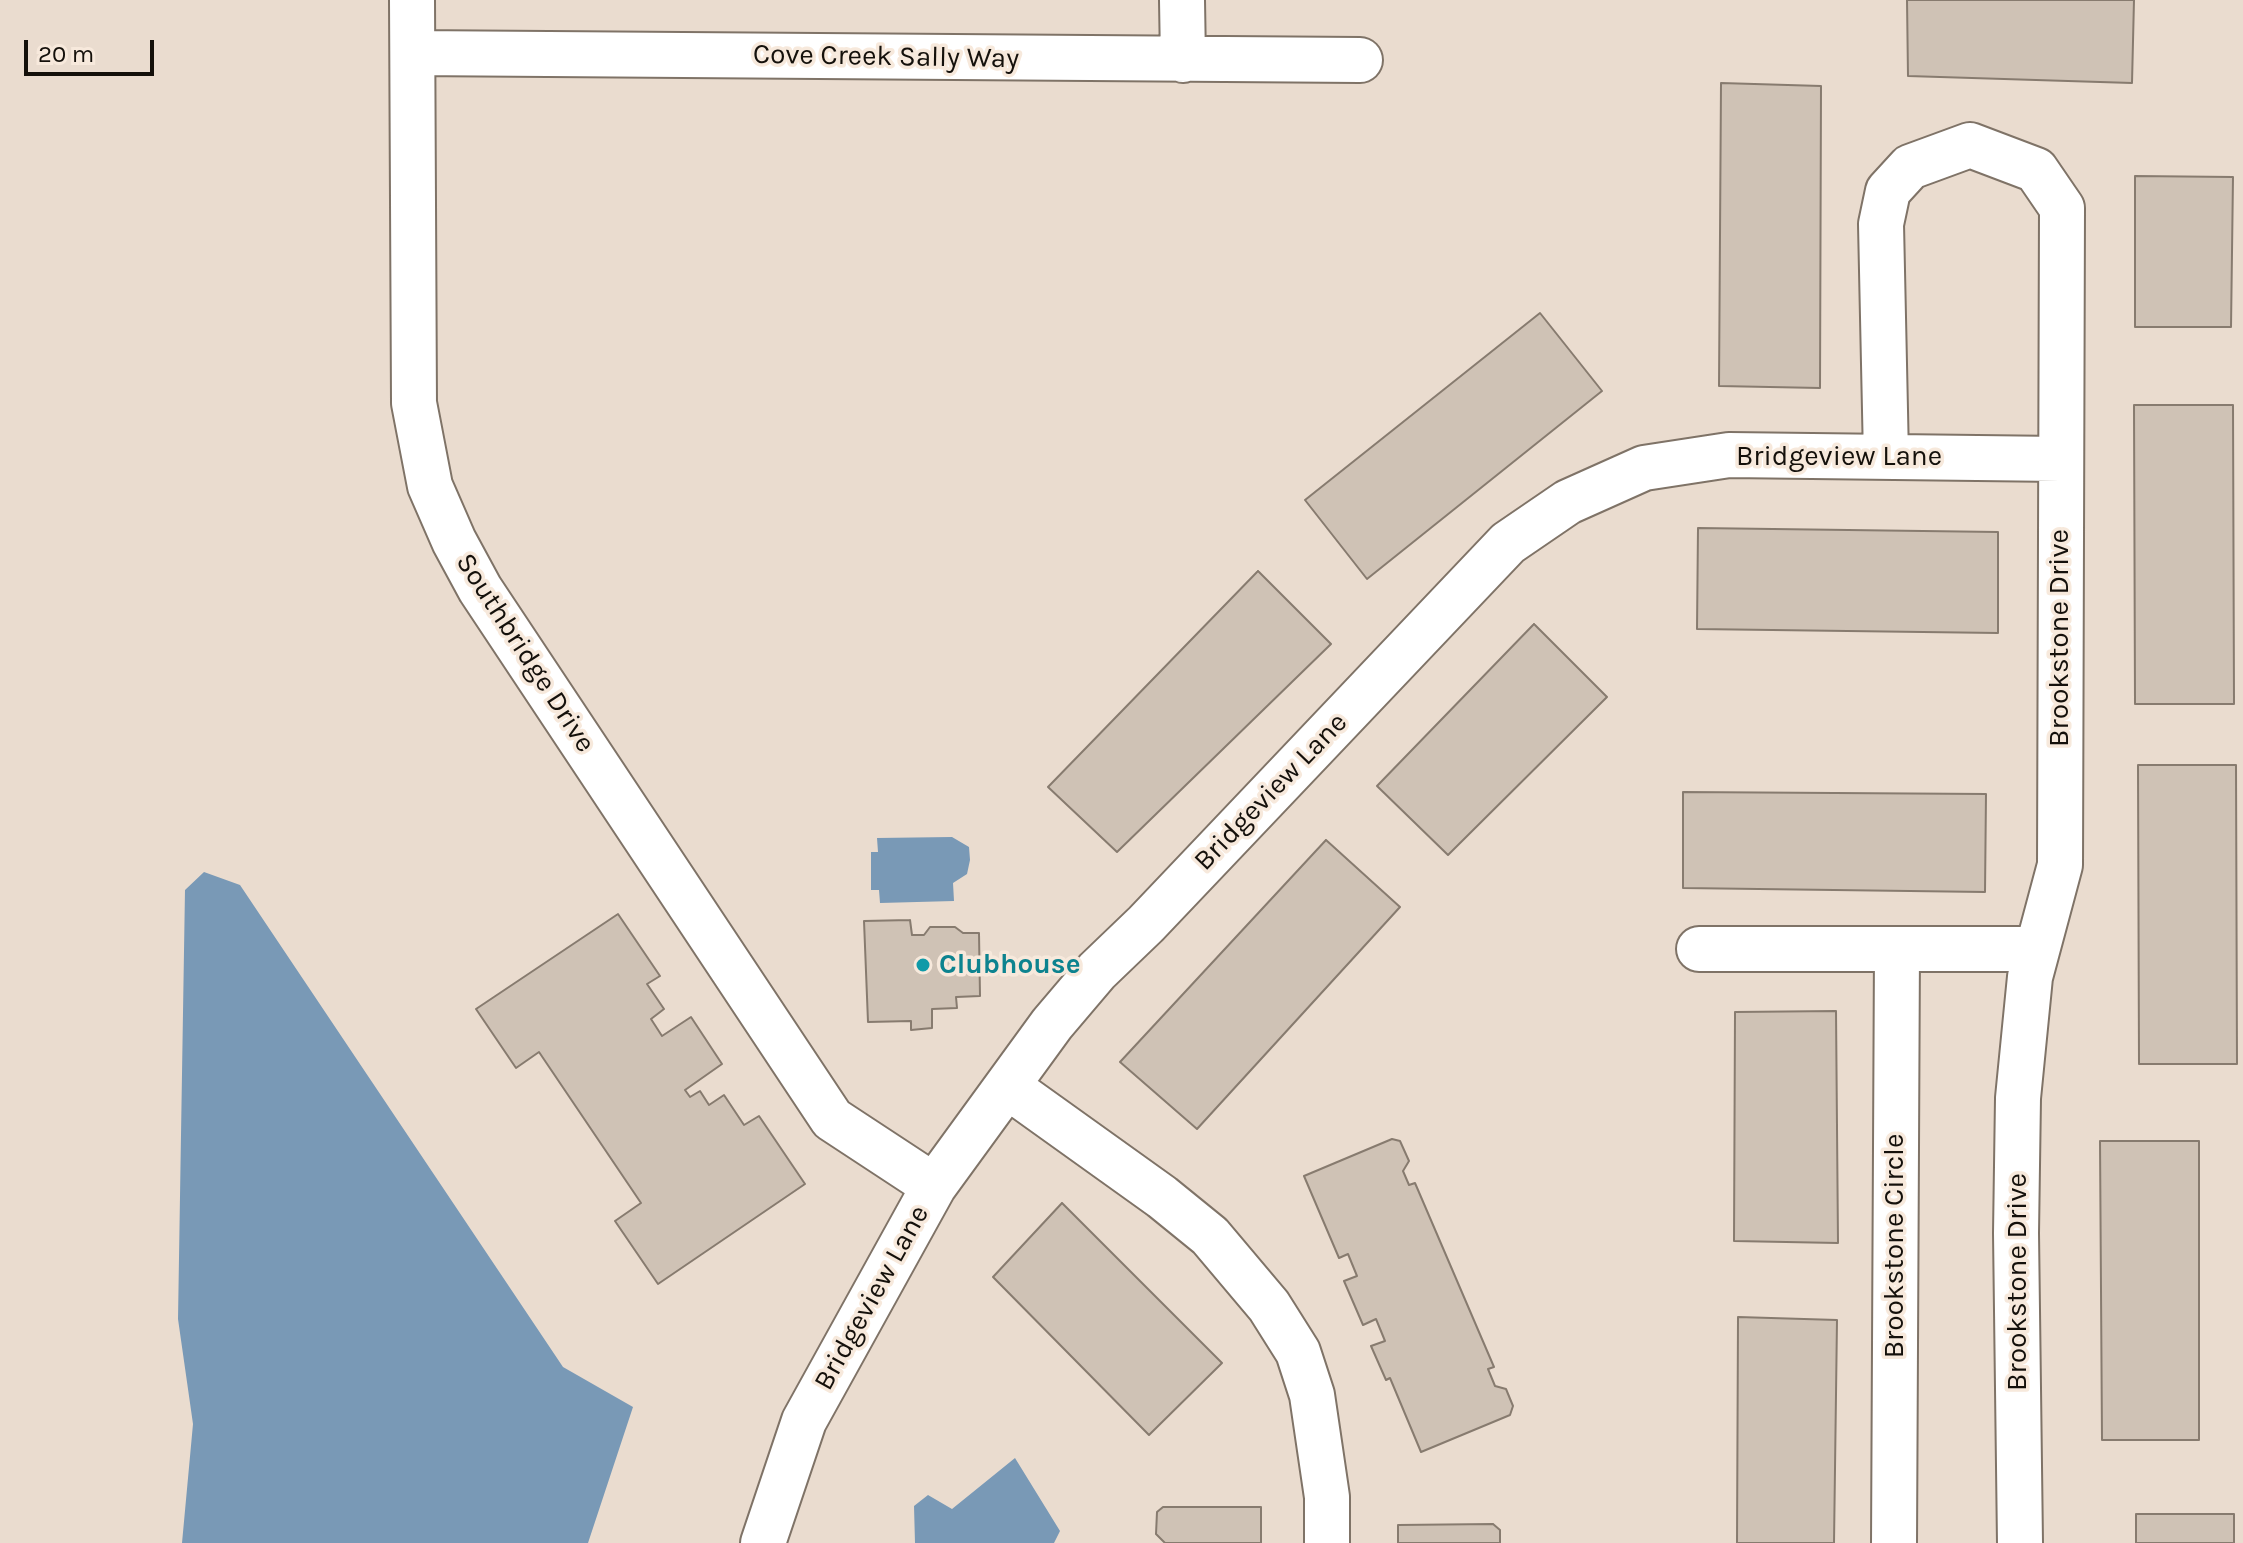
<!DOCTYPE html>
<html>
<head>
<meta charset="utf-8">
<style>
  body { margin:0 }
  #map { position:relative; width:2243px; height:1543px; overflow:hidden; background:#eadccf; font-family:Karla,sans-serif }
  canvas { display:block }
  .scale { position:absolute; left:24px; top:40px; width:130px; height:36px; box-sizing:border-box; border:4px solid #14100b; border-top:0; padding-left:10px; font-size:24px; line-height:28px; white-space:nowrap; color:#14100b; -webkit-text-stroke:6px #f7e9dc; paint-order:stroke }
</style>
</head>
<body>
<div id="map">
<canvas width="2243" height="1543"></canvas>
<div class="scale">20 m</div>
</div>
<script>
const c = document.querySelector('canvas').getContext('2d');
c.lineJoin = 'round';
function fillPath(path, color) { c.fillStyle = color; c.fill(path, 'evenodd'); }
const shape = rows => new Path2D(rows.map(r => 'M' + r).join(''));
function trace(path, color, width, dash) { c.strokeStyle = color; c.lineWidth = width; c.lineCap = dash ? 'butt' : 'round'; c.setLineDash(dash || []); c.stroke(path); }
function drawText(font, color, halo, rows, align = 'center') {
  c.font = font + ' Karla,sans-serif'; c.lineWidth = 7; c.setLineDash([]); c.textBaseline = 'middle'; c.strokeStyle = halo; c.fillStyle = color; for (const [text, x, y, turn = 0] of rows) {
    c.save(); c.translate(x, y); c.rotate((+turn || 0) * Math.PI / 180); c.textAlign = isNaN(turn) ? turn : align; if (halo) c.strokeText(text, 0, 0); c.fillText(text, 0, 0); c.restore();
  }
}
fillPath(shape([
  [952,837,969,847,970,860,967,874,953,883,954,901,880,903,879,890,871,890,871,852,878,852,877,838],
  [204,872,240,885,563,1367,633,1407,588,1543,182,1543,193,1424,178,1319,185,890],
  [1015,1458,1060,1531,1054,1543,915,1543,914,1506,928,1495,952,1509]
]), '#7999b6');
const building = shape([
  [1907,0,2134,0,2132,83,1908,76,1907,0],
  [1721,83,1821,86,1820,388,1719,386,1721,83],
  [2135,176,2233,177,2231,327,2135,327,2135,176],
  [1540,313,1602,391,1367,579,1305,500,1540,313],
  [2134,405,2233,405,2234,704,2135,704,2134,405],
  [1698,528,1998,532,1998,633,1697,629,1698,528],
  [1258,571,1331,644,1117,852,1048,787,1258,571],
  [1534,624,1607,697,1448,855,1377,786,1534,624],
  [2138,765,2236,765,2237,1064,2139,1064,2138,765],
  [1683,792,1986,794,1985,892,1683,888,1683,792],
  [1326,840,1400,907,1197,1129,1120,1062,1326,840],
  [618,914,660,976,647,984,664,1009,651,1019,662,1036,691,1017,722,1064,685,1090,690,1097,700,1091,709,1105,724,1095,744,1125,759,1116,805,1184,658,1284,615,1221,641,1203,539,1052,516,1068,476,1009,618,914],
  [910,920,912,935,924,935,930,927,955,927,963,933,979,933,980,996,956,997,957,1008,932,1009,932,1028,911,1030,911,1021,868,1022,864,921,910,920],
  [1836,1011,1838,1243,1734,1241,1735,1012,1836,1011],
  [1392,1139,1400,1141,1409,1161,1403,1171,1409,1185,1415,1183,1494,1367,1488,1369,1495,1386,1506,1389,1513,1406,1510,1415,1421,1452,1390,1378,1386,1380,1371,1346,1385,1341,1376,1319,1363,1325,1344,1281,1357,1276,1348,1254,1339,1258,1304,1176,1392,1139],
  [2100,1141,2199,1141,2199,1440,2102,1440,2100,1141],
  [1062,1203,1222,1363,1149,1435,993,1277,1062,1203],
  [1738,1317,1837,1320,1834,1543,1737,1543,1738,1317],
  [1163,1507,1261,1507,1261,1543,1165,1543,1156,1534,1157,1512,1163,1507],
  [2136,1514,2234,1514,2234,1543,2136,1543,2136,1514],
  [1493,1524,1500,1530,1500,1543,1398,1543,1398,1525,1493,1524]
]);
fillPath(building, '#cfc2b5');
trace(building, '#877b6f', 2);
const minor = shape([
  [412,0,414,403,430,486,454,541,480,589,832,1119,934,1186],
  [1182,0,1183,60],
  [413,53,1360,60],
  [1886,457,1881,224,1888,191,1910,167,1970,145,2036,170,2062,208,2060,865,2030,977,2018,1098,2016,1233,2020,1543],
  [1699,949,2037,949],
  [1007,1086,1162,1197,1210,1236,1269,1306,1298,1352,1312,1395,1327,1497,1327,1543],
  [763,1543,804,1421,934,1186,1052,1024,1097,971,1146,924,1508,543,1568,502,1644,468,1729,455,2060,459],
  [1894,1543,1897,949]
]);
trace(minor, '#7f7367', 48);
trace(minor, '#fff', 44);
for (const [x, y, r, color] of [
  [923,965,8,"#0f9aa8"]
]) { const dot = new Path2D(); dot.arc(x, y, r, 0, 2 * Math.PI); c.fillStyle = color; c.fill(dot); trace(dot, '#f7e9dc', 3); }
drawText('28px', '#14100b', '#f7e9dc', [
  ["Cove Creek Sally Way",886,57,1],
  ["Bridgeview Lane",1839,457],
  ["Brookstone Drive",2060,638,-90],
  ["Southbridge Drive",525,653,57],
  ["Bridgeview Lane",1271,792,-46],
  ["Brookstone Circle",1895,1246,-90],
  ["Brookstone Drive",2018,1282,-90],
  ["Bridgeview Lane",872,1298,-61]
]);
drawText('bold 28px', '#0d838f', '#f7e9dc', [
  ["Clubhouse",939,965]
], 'left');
</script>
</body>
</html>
